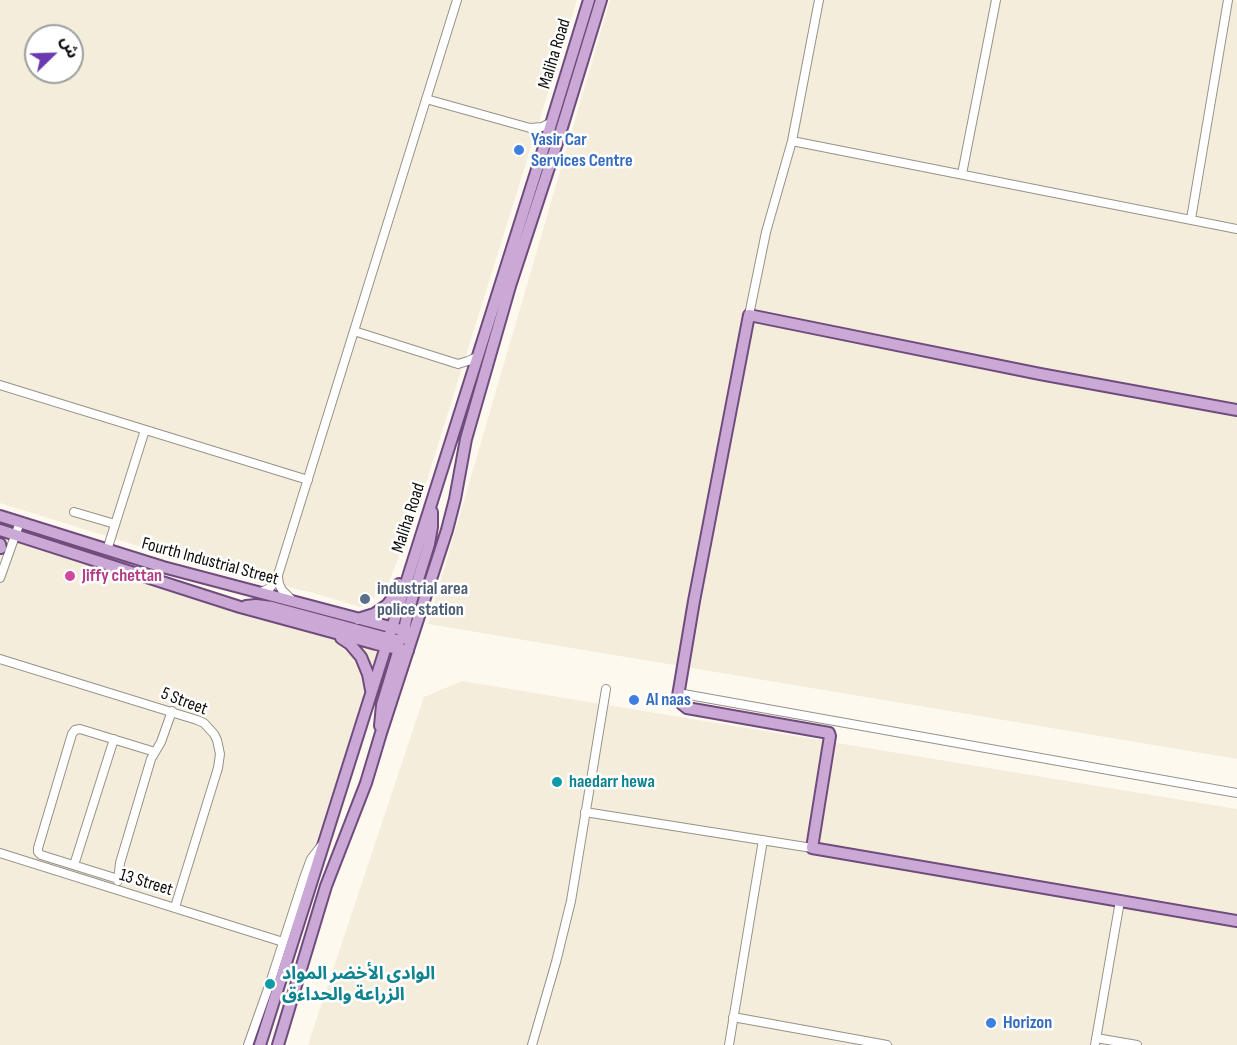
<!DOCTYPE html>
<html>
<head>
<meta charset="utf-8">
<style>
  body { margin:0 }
  #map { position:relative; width:1237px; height:1045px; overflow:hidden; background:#fef9ee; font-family:"Sofia Sans Condensed","Noto Sans Arabic",sans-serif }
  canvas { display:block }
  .north { position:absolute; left:24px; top:24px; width:60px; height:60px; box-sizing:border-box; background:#fff; border:2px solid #9e9e9c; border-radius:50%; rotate:67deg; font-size:16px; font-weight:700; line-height:24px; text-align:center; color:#0d0c08 }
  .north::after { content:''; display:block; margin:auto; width:21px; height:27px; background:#6b3ab1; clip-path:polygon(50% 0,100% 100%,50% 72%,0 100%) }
</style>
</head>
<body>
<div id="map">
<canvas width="1237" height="1045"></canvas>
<div class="north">ش</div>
</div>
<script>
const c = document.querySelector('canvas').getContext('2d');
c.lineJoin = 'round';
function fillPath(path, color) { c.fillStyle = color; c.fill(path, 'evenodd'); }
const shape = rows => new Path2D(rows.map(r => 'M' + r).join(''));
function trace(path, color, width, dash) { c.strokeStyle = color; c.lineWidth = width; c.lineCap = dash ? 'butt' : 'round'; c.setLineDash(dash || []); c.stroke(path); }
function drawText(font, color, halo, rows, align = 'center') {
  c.font = font + ' "Sofia Sans Condensed","Noto Sans Arabic",sans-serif'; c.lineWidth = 5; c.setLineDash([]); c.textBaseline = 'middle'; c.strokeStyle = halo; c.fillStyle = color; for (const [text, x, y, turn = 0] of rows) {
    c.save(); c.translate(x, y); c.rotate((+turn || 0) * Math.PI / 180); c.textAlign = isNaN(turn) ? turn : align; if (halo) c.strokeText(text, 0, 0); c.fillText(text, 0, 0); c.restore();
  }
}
fillPath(shape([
  [0,0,577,0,417,512,386,589,360,607,313,593,183,560,0,503],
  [36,36,72,36,72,72,36,72],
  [610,0,1237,0,1237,759,428,624],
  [0,530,382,648,247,1045,0,1045],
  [462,681,1237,809,1237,1045,308,1045,424,697]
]), '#f5eddc');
const minor = shape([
  [426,99,530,128,542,127,552,122],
  [530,128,539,136,544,147],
  [792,141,1237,229],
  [962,174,996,0],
  [1191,219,1228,0],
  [749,315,766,232,792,141,819,0],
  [354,331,458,364,468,361,477,357],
  [0,385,308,480],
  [74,512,115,524],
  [107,550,145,430],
  [278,577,279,584,282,590,291,599],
  [0,578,20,522],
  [261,592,270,588,276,580,278,575,457,0],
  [0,659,197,720,204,723,214,734,217,740,220,754,218,768,175,907],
  [678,693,1237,793],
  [585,812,812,848],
  [0,853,283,942],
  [74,865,114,739],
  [118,879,41,855,38,852,38,848,72,734,75,730,80,729,155,752],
  [118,881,120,863,151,759,161,742,172,711],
  [733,1017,887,1045],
  [1096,1038,1137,1045],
  [248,1045,270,983,304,878,311,859,321,846],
  [532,1045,556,962,571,901,606,689],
  [729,1045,763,840],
  [1095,1045,1120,901]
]);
const major = shape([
  [1237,410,1040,374,749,315,694,601,678,696,682,704,687,708,829,733,830,736,812,848,1237,921],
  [0,516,163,567,413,633],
  [0,530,240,607,376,644,408,651],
  [0,544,1,548],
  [246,606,256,605,272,607,395,640,407,638,413,633],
  [358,619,374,614,387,605,394,596,399,584],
  [403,636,407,615,429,544,432,527,432,512],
  [341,638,350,644,361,657,368,674,371,690],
  [380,726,382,705,399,649,398,642],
  [260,1045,544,147,589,0],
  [278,1045,326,886,366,783,381,733,447,530,455,499,466,439,510,286,559,137,601,0]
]);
trace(minor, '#969288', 10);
trace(major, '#704c7d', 14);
trace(minor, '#fff', 8);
trace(major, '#caa9d7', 10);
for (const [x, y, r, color] of [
  [519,150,6,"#3f7fe0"],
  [70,576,6,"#d1479c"],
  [365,599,6,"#5c6f8a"],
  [634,700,6,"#3f7fe0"],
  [557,782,6,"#0f9aa8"],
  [270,984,6,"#0f9aa8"],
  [991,1023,6,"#3f7fe0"]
]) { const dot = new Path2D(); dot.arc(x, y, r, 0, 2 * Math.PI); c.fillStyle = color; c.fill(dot); trace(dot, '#fff', 2); }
drawText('18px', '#0d0c08', '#fff', [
  ["Maliha Road",555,54,-73],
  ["Maliha Road",409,518,-72],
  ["Fourth Industrial Street",210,562,15],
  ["5 Street",184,702,21],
  ["13 Street",146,883,17]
]);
drawText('bold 18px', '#366cbe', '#fff', [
  ["Yasir Car",531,140],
  ["Services Centre",531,161],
  ["Al naas",646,700],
  ["Horizon",1003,1023]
], 'left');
drawText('bold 18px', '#b23c85', '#fff', [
  ["Jiffy chettan",82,576]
], 'left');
drawText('bold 18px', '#4e5e75', '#fff', [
  ["industrial area",377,589],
  ["police station",377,610]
], 'left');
drawText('bold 18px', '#0d838f', '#fff', [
  ["haedarr hewa",569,782],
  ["الوادى الأخضر المواد",282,974],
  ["الزراعة والحداءق",282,995]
], 'left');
</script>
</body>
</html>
